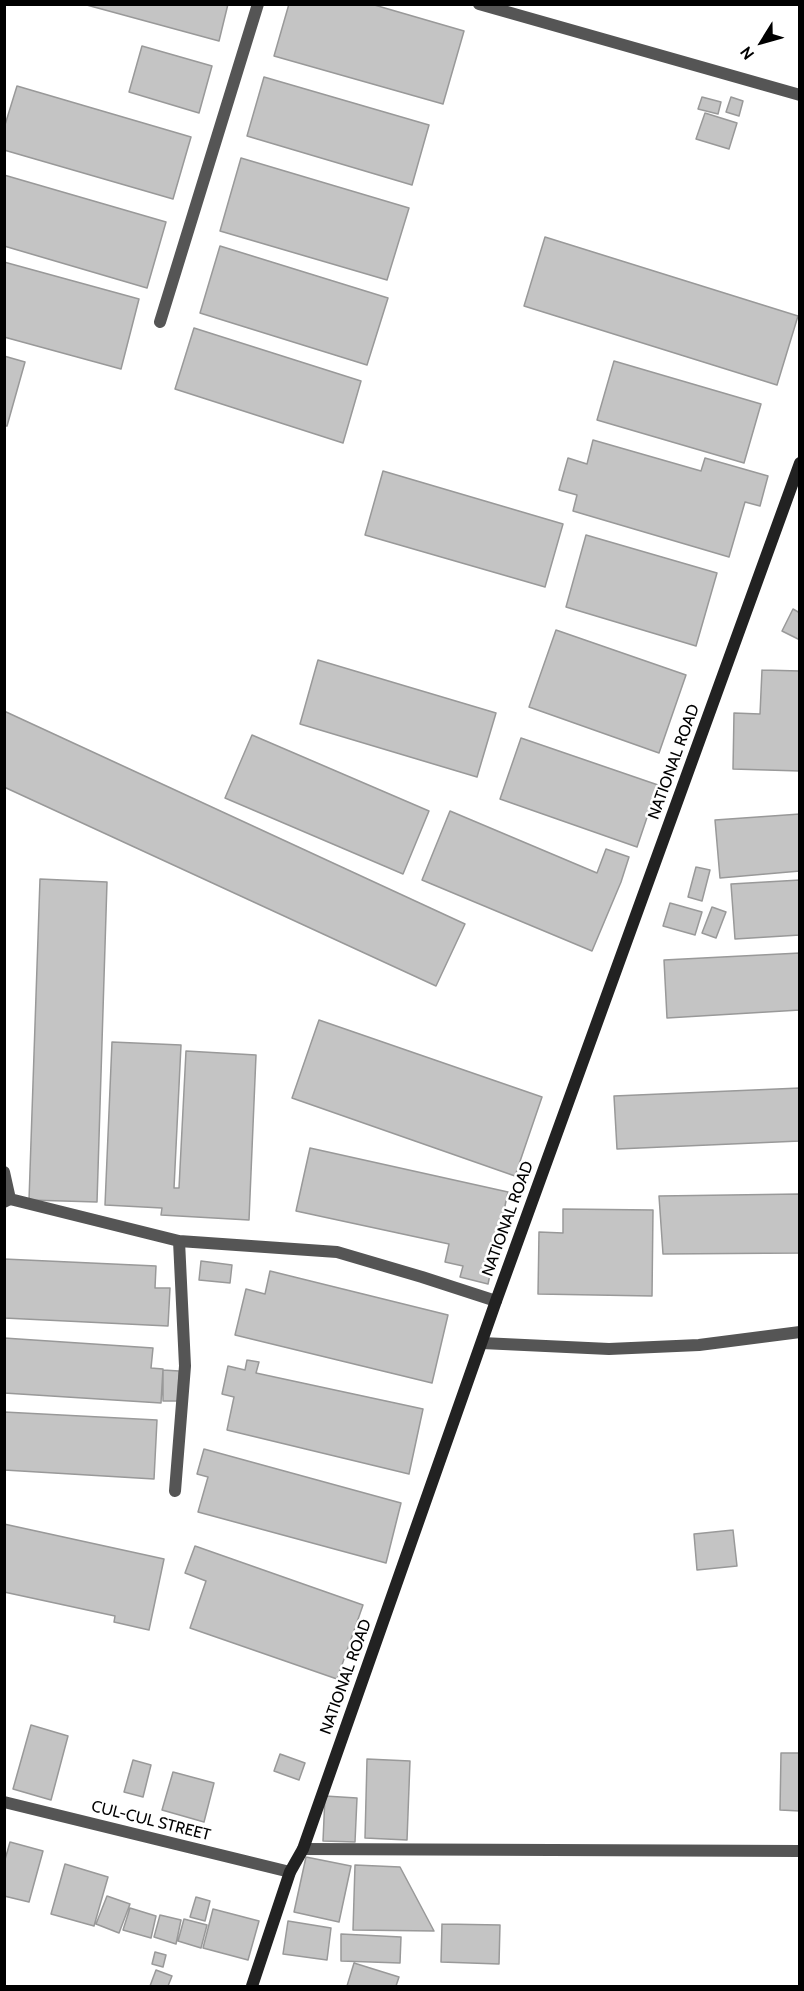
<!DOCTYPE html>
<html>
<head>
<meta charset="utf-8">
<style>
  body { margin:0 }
  #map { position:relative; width:804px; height:1991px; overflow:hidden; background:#fff; font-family:Cabin,sans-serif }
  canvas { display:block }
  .frame { position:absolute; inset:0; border:6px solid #000; pointer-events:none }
  .north { position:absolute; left:732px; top:12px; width:60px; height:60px; -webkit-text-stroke:4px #fff; paint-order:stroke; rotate:233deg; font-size:16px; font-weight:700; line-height:24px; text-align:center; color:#000 }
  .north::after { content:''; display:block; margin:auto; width:21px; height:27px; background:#000; clip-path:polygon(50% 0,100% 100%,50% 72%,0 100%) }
</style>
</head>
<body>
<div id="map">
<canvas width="804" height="1991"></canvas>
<div class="frame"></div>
<div class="north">N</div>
</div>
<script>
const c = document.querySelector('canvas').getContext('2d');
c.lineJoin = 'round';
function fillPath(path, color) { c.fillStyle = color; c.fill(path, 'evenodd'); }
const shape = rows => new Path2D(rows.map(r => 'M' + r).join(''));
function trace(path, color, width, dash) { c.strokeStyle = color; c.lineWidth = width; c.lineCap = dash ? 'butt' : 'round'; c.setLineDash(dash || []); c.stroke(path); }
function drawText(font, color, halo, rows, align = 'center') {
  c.font = font + ' Cabin,sans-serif'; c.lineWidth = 5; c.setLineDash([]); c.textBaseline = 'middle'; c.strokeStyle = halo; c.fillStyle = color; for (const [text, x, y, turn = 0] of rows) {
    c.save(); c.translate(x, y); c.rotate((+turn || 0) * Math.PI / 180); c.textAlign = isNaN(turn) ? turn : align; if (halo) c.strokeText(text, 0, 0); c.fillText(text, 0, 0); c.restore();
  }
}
const building = shape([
  [83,4,228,4,219,41,83,4],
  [289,4,371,4,464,31,443,104,274,56,289,4],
  [142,46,212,66,199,113,129,92,142,46],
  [264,77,429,125,412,185,247,136,264,77],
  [17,86,191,137,173,199,4,150,4,128,17,86],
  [702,97,721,102,718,114,698,109,702,97],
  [731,97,743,101,739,116,726,112,731,97],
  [705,113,737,123,729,149,696,139,705,113],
  [241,158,409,208,387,280,220,231,241,158],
  [4,175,166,222,147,288,4,246,4,175],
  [545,237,798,316,777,385,524,306,545,237],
  [220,246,388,298,367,365,200,313,220,246],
  [4,262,139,299,121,369,4,337,4,262],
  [194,328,361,381,343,443,175,389,194,328],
  [4,356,25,362,7,426,4,426,4,356],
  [614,361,761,404,744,463,597,420,614,361],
  [593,440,701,471,705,458,768,476,760,506,745,502,729,557,573,511,577,495,559,490,568,458,587,464,593,440],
  [383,471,563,524,545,587,365,535,383,471],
  [586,535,717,573,696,646,566,607,586,535],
  [793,609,800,613,800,640,782,631,793,609],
  [556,630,686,675,659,753,529,707,556,630],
  [318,660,496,713,477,777,300,724,318,660],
  [762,670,800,671,800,771,733,769,734,713,760,714,762,670],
  [4,711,465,924,436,986,4,787,4,711],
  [252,735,429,811,403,874,225,798,252,735],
  [521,738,658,785,637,847,500,799,521,738],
  [450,811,597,873,606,849,629,857,621,882,592,951,422,880,450,811],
  [800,814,800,871,720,878,715,820,800,814],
  [696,867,710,870,702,901,688,897,696,867],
  [40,879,107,882,97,1202,29,1200,40,879],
  [800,880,800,935,735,939,731,884,800,880],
  [670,903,702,912,695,935,663,926,670,903],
  [712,907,726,912,716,938,702,933,712,907],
  [800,953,800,1010,667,1018,664,960,800,953],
  [319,1020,542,1097,515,1176,292,1098,319,1020],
  [112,1042,181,1045,174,1188,179,1188,186,1051,256,1055,249,1220,161,1215,162,1208,105,1205,112,1042],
  [800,1088,800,1141,617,1149,614,1096,800,1088],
  [310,1148,508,1192,488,1284,460,1277,463,1266,445,1262,449,1244,296,1211,310,1148],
  [800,1194,800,1253,663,1254,659,1196,800,1194],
  [563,1209,653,1210,652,1296,538,1294,539,1232,563,1233,563,1209],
  [4,1259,156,1266,155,1288,170,1288,168,1326,4,1318,4,1259],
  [201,1261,232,1265,230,1283,199,1280,201,1261],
  [270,1271,448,1315,432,1383,235,1335,246,1289,265,1294,270,1271],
  [4,1338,153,1348,151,1368,163,1369,161,1403,4,1393,4,1338],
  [247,1360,259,1362,256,1373,423,1409,409,1474,227,1430,234,1397,222,1394,228,1366,245,1370,247,1360],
  [163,1370,179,1371,178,1401,163,1401,163,1370],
  [4,1412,157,1420,154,1479,4,1470,4,1412],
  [204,1449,401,1503,386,1563,198,1512,208,1477,197,1474,204,1449],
  [4,1524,164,1559,149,1630,114,1622,115,1616,4,1592,4,1524],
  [733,1530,737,1566,697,1570,694,1534,733,1530],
  [195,1546,363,1605,337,1679,190,1628,206,1581,185,1573,195,1546],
  [31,1725,68,1736,51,1800,13,1789,31,1725],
  [781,1753,800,1753,800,1811,780,1810,781,1753],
  [280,1754,305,1763,299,1780,274,1771,280,1754],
  [367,1759,410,1761,407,1840,365,1838,367,1759],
  [133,1760,151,1765,143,1797,124,1792,133,1760],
  [173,1772,214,1783,204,1822,162,1810,173,1772],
  [325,1796,357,1798,355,1842,323,1841,325,1796],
  [10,1842,43,1851,29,1902,4,1896,4,1863,10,1842],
  [306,1857,351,1866,339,1922,294,1912,306,1857],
  [65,1864,108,1877,94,1926,51,1914,65,1864],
  [355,1865,400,1867,434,1931,353,1930,355,1865],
  [107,1896,130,1904,119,1933,96,1924,107,1896],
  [196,1897,210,1901,205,1921,190,1917,196,1897],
  [130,1908,156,1916,151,1938,123,1930,130,1908],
  [213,1909,259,1921,248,1960,203,1948,213,1909],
  [160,1915,181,1920,176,1944,154,1937,160,1915],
  [184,1919,207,1925,201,1948,178,1941,184,1919],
  [288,1921,331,1928,327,1960,283,1954,288,1921],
  [442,1924,500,1925,499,1964,441,1962,442,1924],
  [341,1934,401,1937,400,1963,341,1961,341,1934],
  [155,1952,166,1955,163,1967,152,1964,155,1952],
  [354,1963,399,1977,396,1986,347,1986,354,1963],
  [156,1970,172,1976,168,1986,150,1986,156,1970]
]);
fillPath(building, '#c4c4c4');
trace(building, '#999', 1.5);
trace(shape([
  [479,4,800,95],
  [160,322,258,4],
  [4,1172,10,1199],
  [4,1202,10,1199,179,1241,337,1252,422,1277,496,1301],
  [482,1343,609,1349,699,1345,800,1332],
  [175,1491,185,1366,179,1241]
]), '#555', 12);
trace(shape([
  [4,1802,290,1872],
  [303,1849,800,1851]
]), '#555', 12);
trace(shape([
  [252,1986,290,1872,303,1849,496,1301,800,463]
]), '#222', 12);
drawText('16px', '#000', '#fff', [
  ["NATIONAL ROAD",674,762,-70],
  ["NATIONAL ROAD",508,1219,-70],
  ["NATIONAL ROAD",346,1677,-70],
  ["CUL-CUL STREET",151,1821,14]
]);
</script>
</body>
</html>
